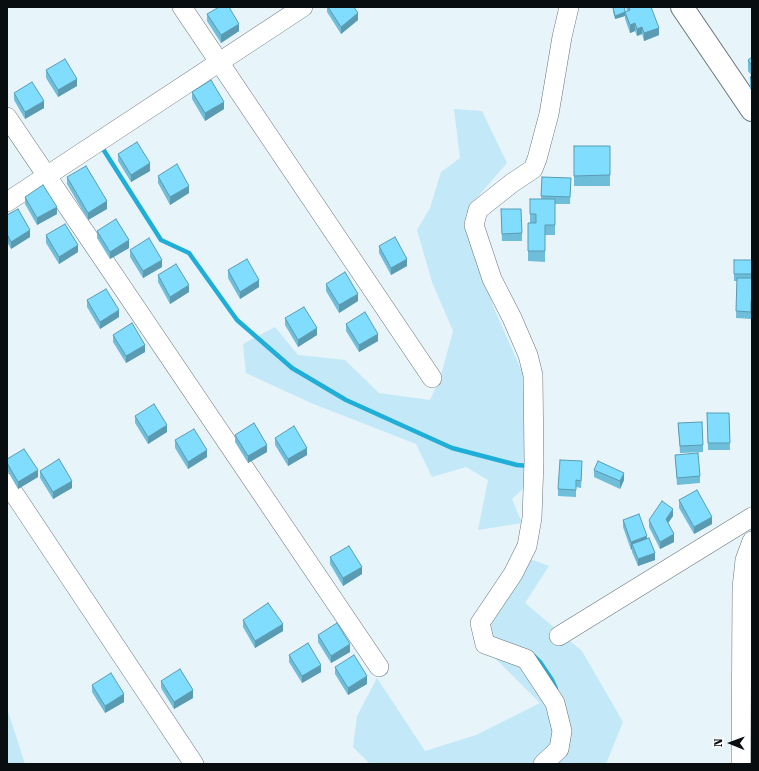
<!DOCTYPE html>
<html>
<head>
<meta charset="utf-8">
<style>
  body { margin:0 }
  #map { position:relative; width:759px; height:771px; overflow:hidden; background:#e7f5fb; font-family:"Roboto Serif",serif }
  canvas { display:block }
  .frame { position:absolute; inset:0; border:8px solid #080d0f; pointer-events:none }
  .north { position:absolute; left:711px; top:723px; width:40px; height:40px; -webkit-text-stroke:3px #fff; paint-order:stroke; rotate:271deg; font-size:11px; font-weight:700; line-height:16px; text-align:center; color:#080d0f }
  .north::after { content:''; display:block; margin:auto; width:14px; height:18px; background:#080d0f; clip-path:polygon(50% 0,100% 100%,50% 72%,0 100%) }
</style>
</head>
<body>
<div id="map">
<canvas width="759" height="771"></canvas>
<div class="frame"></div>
<div class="north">N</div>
</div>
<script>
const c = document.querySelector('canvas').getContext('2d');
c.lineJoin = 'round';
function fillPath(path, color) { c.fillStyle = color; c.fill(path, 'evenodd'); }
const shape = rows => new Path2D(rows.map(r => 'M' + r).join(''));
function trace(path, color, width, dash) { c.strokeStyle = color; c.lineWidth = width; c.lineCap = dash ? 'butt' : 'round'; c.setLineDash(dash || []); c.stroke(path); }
fillPath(shape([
  [454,109,482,111,507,163,468,208,493,306,523,374,529,425,524,488,512,499,522,523,478,530,488,480,466,467,432,477,416,444,311,403,246,373,243,344,275,327,298,355,345,360,379,393,430,400,441,375,453,331,432,282,417,230,430,208,441,172,460,158],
  [522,556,549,566,525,603,582,651,623,722,606,764,370,764,353,747,357,716,377,678,425,751,476,735,540,703,473,636],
  [7,708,25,764,7,764]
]), '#c3e8f7');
trace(shape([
  [103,149,161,240,189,253,237,320,292,368,346,400,452,448,517,465,530,466],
  [534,656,540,662,552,680,556,689]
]), '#1eaed7', 4.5);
const minor = shape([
  [182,7,432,378],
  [7,117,379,667],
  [7,202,303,7],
  [7,483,194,764],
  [559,636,752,517],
  [543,764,559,749,562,731,555,703,526,659,485,644,480,623,513,574,527,546,532,518,534,461,533,375,528,355,512,318,492,279,474,225,478,210,512,183,533,169,537,159,549,114,562,37,569,7],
  [741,764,742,588,745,560,752,541]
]);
const major = shape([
  [682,7,752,110]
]);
trace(minor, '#69757a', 20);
trace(major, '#69757a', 24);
trace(minor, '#fff', 19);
trace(major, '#fff', 22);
fillPath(shape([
  [327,7,354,7,358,20,341,34,327,12],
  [626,7,651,7,659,35,644,41,642,34,637,36,635,31,630,33,625,19,625,16,615,19,613,12,613,8,625,11,627,11],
  [207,14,239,31,221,43,207,21],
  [752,57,752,92,750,88,750,77,752,76,748,71,748,60],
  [46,70,77,86,58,97,46,78],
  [192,92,224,109,205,121,192,99],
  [14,93,44,108,25,119,14,100],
  [574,146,610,146,610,186,574,186],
  [118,154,150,171,131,182,118,161],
  [158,176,189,193,170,205,158,183],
  [67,177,107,209,88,220,67,184],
  [542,177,571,178,570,204,555,204,555,235,545,235,545,262,528,261,528,223,530,223,530,199,541,199],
  [25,197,57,214,37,225,25,204],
  [501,209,522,233,522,241,502,241],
  [7,215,30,237,11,249,7,242],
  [97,231,129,248,110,259,97,238],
  [46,235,78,252,59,264,46,243],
  [379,246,407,266,391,275,379,253],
  [130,250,162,267,143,278,130,257],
  [734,260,752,260,752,308,751,308,751,319,736,318,737,281,734,281],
  [228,270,259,287,240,299,228,278],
  [158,275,189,292,170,304,158,282],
  [326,284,358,301,339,313,326,291],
  [87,300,119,317,100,329,87,307],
  [285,318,317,335,298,347,285,325],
  [346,324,378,341,359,352,346,331],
  [113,335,145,352,126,363,113,342],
  [707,413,729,413,730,450,708,450],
  [135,416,167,432,148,444,135,423],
  [678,423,703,445,703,452,680,453],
  [235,435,267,452,248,463,235,442],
  [275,438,307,455,288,466,275,445],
  [175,440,207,457,188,469,175,448],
  [675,455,700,476,700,483,677,485],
  [7,459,38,477,18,489,7,470],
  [582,469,581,488,576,487,576,497,558,496,558,489],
  [594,470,624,480,620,489,594,477],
  [40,471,72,488,53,499,40,478],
  [679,500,712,524,694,534,679,508],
  [673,516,668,523,674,542,660,549,649,527,649,520],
  [623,520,647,539,655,560,638,566,632,552,632,549,631,550,623,527],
  [330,557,362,574,343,586,330,564],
  [243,620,283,631,255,648,243,627],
  [318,635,350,652,331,663,318,642],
  [289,655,321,672,302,683,289,662],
  [335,667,367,684,348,695,335,674],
  [161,681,193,698,174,709,161,688],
  [92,685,124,702,105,713,92,692],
  [752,731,752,742,751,739,751,732]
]), '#6ebeda');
fillPath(shape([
  [625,12,625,16,615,19,615,16],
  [358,13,358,20,341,34,341,27],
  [635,23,635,31,630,33,630,25],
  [239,24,239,31,221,43,221,35],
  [642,27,642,34,637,36,637,29],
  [659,28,659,35,644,41,644,33],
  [77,79,77,86,58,97,58,90],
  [44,101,44,108,25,119,25,112],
  [224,102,224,109,205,121,205,113],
  [150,163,150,171,131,182,131,175],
  [189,186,189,193,170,205,170,197],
  [107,201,107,209,88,220,88,213],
  [57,207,57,214,37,225,37,218],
  [30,230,30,237,11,249,11,242],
  [129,240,129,248,110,259,110,252],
  [78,245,78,252,59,264,59,257],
  [407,259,407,266,391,275,391,268],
  [162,260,162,267,143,278,143,271],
  [259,280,259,287,240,299,240,292],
  [189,285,189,292,170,304,170,297],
  [358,294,358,301,339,313,339,305],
  [119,310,119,317,100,329,100,322],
  [317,328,317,335,298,347,298,340],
  [378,334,378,341,359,352,359,345],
  [145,345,145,352,126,363,126,356],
  [167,425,167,432,148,444,148,437],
  [267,445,267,452,248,463,248,456],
  [307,448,307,455,288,466,288,459],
  [207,450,207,457,188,469,188,462],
  [38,470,38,477,18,489,18,482],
  [624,473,624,480,620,489,620,481],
  [72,481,72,488,53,499,53,492],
  [673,509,673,516,666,526,666,519],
  [712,517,712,524,694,534,694,527],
  [674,534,674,542,660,549,660,542],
  [647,536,647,544,632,544,632,549,631,550,631,542],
  [655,553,655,560,638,566,638,559],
  [362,567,362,574,343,586,343,578],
  [283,624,283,631,255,648,255,641],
  [350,644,350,652,331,663,331,656],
  [321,665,321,672,302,683,302,676],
  [367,676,367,684,348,695,348,688],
  [193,690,193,698,174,709,174,702],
  [124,694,124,702,105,713,105,706]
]), '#5a9bb2');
const building = shape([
  [219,7,229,7,239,24,221,35,207,14,219,7],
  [328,7,354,7,358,13,341,27,328,7],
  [615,7,624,7,625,11,625,12,615,16,613,8,615,7],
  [629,7,651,7,659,28,644,33,642,27,637,29,635,23,630,25,625,12,630,10,629,7],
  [752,57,752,66,748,60,752,57],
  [65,59,77,79,58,90,46,70,65,59],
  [752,76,752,81,750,77,752,76],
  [211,80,224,102,205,113,192,92,211,80],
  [32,82,44,101,25,112,14,93,32,82],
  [137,142,150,163,131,175,118,154,137,142],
  [574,146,610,146,610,175,574,176,574,146],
  [177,164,189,186,170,197,158,176,177,164],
  [86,166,107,201,88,213,67,177,86,166],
  [542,177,571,178,570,197,541,196,542,177],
  [43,185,57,207,37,218,25,197,43,185],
  [530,199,555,199,555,225,545,225,545,251,528,251,528,223,536,223,536,214,530,214,530,199],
  [18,209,30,230,11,242,7,234,7,215,18,209],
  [501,209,521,209,522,233,502,234,501,209],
  [116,219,129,240,110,252,97,231,116,219],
  [65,224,78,245,59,257,46,235,65,224],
  [395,237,407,259,391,268,379,246,395,237],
  [149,238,162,260,143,271,130,250,149,238],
  [247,259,259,280,240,292,228,270,247,259],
  [734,260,752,260,752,274,734,274,734,260],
  [176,264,189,285,170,297,158,275,176,264],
  [345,272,358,294,339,305,326,284,345,272],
  [737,278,752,278,752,301,751,301,751,312,736,311,737,278],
  [106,289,119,310,100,322,87,300,106,289],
  [304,307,317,328,298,340,285,318,304,307],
  [365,312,378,334,359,345,346,324,365,312],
  [132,323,145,345,126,356,113,335,132,323],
  [154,404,167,425,148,437,135,416,154,404],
  [707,413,729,413,730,443,708,443,707,413],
  [702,422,703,445,680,446,678,423,702,422],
  [254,423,267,445,248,456,235,435,254,423],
  [294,426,307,448,288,459,275,438,294,426],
  [194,429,207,450,188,462,175,440,194,429],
  [24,449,38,470,18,482,7,463,7,459,24,449],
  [698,453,700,476,677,478,675,455,698,453],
  [59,459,72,481,53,492,40,471,59,459],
  [560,460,582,461,581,481,576,480,576,490,558,489,560,460],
  [598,461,624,473,620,481,594,470,598,461],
  [697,490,712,517,694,527,679,500,697,490],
  [662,501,673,509,666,519,674,534,660,542,649,520,662,501],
  [639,514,647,536,631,542,623,520,639,514],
  [649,538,655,553,638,559,632,544,649,538],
  [349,546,362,567,343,578,330,557,349,546],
  [268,603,283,624,255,641,243,620,268,603],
  [337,623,350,644,331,656,318,635,337,623],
  [308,643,321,665,302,676,289,655,308,643],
  [354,655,367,676,348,688,335,667,354,655],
  [180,669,193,690,174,702,161,681,180,669],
  [111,673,124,694,105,706,92,685,111,673]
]);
fillPath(building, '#80ddfe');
trace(building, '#5a9bb2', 1);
</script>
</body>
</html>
